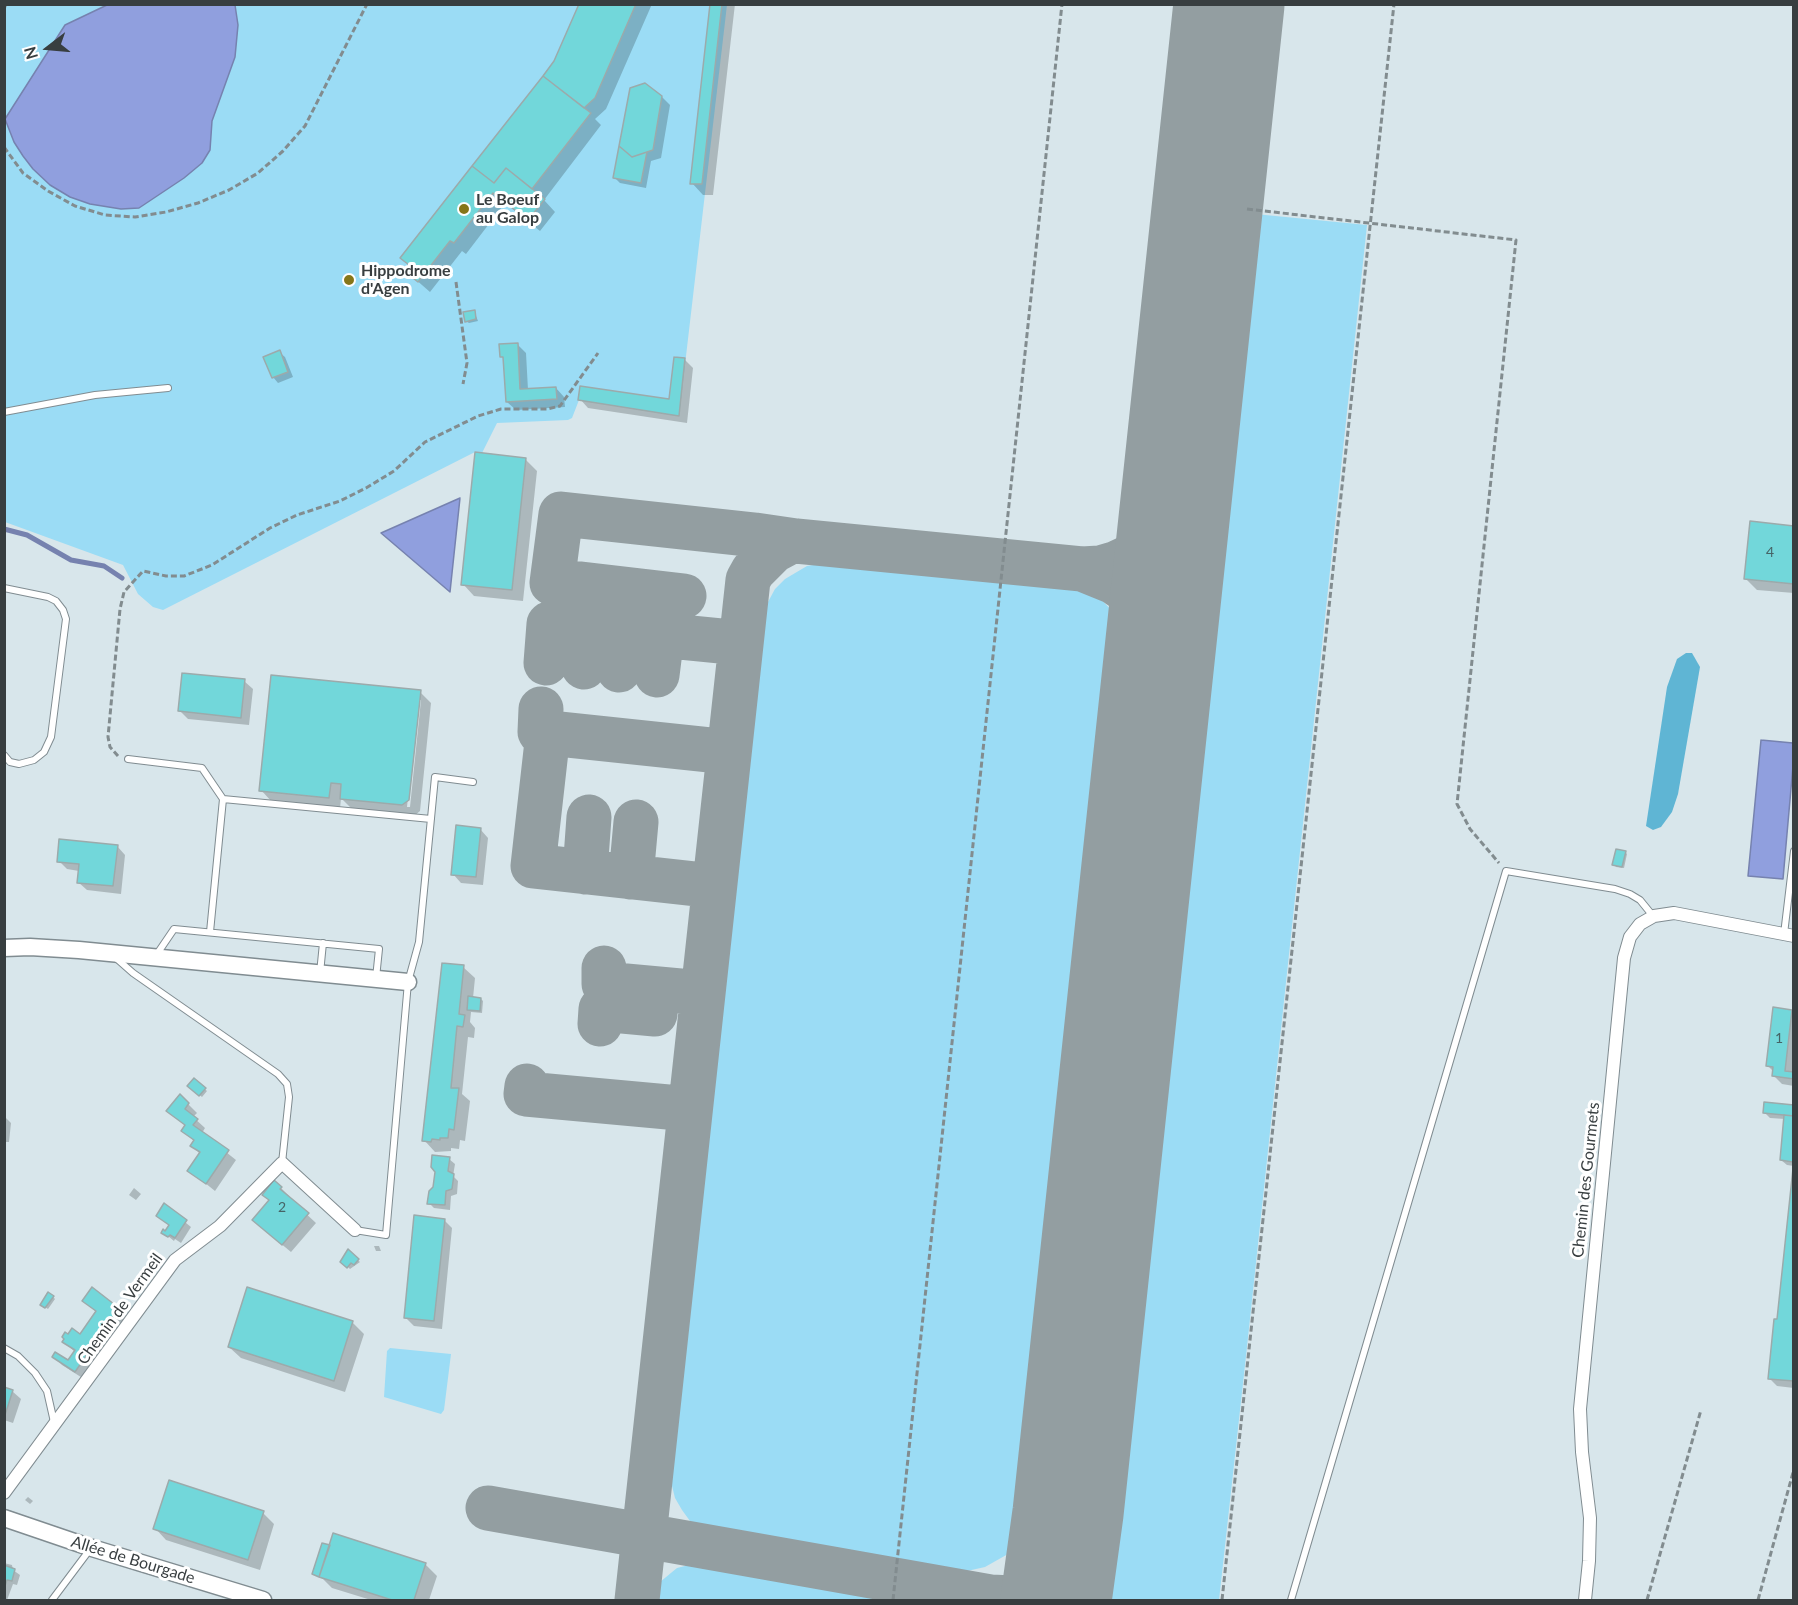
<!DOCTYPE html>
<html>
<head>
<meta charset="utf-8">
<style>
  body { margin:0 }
  #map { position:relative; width:1798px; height:1605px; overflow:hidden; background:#d8e6eb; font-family:Lato,sans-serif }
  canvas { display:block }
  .frame { position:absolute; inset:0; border:6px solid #383e40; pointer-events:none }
  .north { position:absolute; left:18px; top:18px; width:60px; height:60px; -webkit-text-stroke:4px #fff; paint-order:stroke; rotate:254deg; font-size:16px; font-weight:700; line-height:24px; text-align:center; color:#383e40 }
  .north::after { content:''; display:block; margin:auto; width:21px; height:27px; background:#383e40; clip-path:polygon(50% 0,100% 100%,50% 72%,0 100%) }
</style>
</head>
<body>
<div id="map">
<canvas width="1798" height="1605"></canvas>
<div class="frame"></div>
<div class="north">N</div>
</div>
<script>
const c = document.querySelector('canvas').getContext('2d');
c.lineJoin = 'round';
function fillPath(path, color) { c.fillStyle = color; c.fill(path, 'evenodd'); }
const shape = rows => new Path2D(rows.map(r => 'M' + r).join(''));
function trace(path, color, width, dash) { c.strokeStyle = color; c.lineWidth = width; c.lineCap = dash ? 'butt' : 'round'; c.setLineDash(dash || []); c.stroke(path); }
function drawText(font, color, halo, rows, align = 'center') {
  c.font = font + ' Lato,sans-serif'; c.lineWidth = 6; c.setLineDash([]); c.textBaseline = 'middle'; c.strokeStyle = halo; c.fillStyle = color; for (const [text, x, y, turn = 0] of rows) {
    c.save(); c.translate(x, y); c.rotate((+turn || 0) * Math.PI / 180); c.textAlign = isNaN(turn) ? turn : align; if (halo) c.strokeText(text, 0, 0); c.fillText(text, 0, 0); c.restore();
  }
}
fillPath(shape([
  [4,5,727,5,679,416,579,400,572,418,568,420,497,423,482,453,475,452,163,610,153,607,138,594,123,565,5,522],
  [1245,213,1367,225,1246,1356,1219,1600,1095,1600],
  [836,561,1073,586,1086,589,1097,595,1115,614,1121,623,1125,641,1029,1523,1024,1535,1008,1554,985,1567,958,1573,699,1527,690,1521,682,1510,675,1498,669,1474,761,615,775,589,785,579,807,566],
  [390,1348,451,1354,444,1410,441,1414,384,1397,387,1351],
  [689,1565,697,1566,895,1600,655,1600,660,1582,677,1568]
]), '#9bdcf5');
fillPath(shape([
  [1686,653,1692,653,1700,667,1678,794,1672,812,1661,827,1653,830,1646,826,1667,687,1677,659]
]), '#5fb5d4');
const water = shape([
  [107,5,235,5,238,25,235,57,212,121,210,150,202,163,184,178,139,208,121,209,90,204,70,197,50,185,33,169,23,156,14,142,5,119,65,25,107,5],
  [460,498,450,592,381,533,460,498],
  [1761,740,1793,743,1793,766,1783,879,1748,876,1761,740]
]);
fillPath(water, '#909fde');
trace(water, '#7682af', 1.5);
fillPath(shape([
  [581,4,652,4,606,109,595,119,601,125,544,200,555,212,540,231,505,203,466,254,462,251,430,292,406,271,555,62],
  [712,4,735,4,713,195,703,195,692,183],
  [662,97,670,105,661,158,651,161,646,188,620,183,615,178],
  [474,311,478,321,469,323,466,321],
  [517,344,526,353,528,390,556,388,564,397,565,407,516,410,507,402,505,360,502,356],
  [279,352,285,357,293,377,278,383,273,377],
  [685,360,693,368,687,423,588,408,580,399,670,401],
  [525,459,537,471,523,601,474,596,463,584],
  [1794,527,1794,593,1757,590,1745,578],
  [244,681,253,689,249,725,188,719,180,711],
  [420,692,431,703,420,811,414,816,353,810,341,798,340,809,272,802,261,790],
  [418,700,421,700,410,807,407,807],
  [480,829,488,838,483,885,461,883,453,874],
  [117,846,125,855,121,894,87,890,78,882,79,871,67,869,59,861],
  [1625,852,1627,854,1624,868,1616,867,1614,864],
  [463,967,475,978,473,998,481,999,483,1001,482,1013,471,1012,470,1022,475,1028,474,1038,468,1037,462,1094,470,1101,465,1141,460,1140,459,1149,451,1148,451,1151,435,1152,424,1140],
  [1791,1011,1794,1013,1794,1086,1782,1084,1774,1076,1774,1072,1768,1066],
  [194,1080,207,1091,202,1097,189,1086],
  [180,1096,197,1113,193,1117,205,1128,202,1133,236,1160,215,1191,189,1170,200,1154,192,1145,195,1142,183,1131,186,1126,168,1111],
  [1794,1107,1794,1166,1787,1165,1781,1160,1785,1119,1770,1118,1765,1113],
  [4,1116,11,1123,9,1142,4,1142],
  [449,1159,455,1164,453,1176,458,1181,457,1194,451,1196,450,1210,434,1208,429,1203,435,1188,436,1172],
  [1794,1175,1794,1388,1777,1386,1769,1378,1778,1321],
  [134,1188,141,1194,136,1200,129,1195],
  [281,1188,289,1196,288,1197,316,1223,291,1252,262,1228,270,1200,264,1194],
  [165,1206,191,1227,181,1243,175,1239,174,1241,163,1232,165,1233,170,1226,158,1216],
  [444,1220,452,1228,442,1329,414,1326,405,1317],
  [374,1246,379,1246,381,1251,376,1251],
  [348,1252,360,1262,350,1269,342,1261],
  [92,1289,127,1318,84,1379,62,1365,54,1356,68,1362,75,1352,64,1342,66,1339,81,1336,97,1313,84,1301],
  [53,1297,55,1299,48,1309,45,1307],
  [352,1322,364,1334,345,1392,241,1358,229,1347],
  [4,1389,12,1391,21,1399,13,1423,4,1420],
  [28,1497,33,1501,30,1504,25,1500],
  [263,1513,274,1524,260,1570,166,1540,155,1528],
  [334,1535,426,1565,437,1576,429,1600,371,1600,332,1588,323,1579,313,1574,331,1547],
  [4,1563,12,1565,13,1570,20,1575,17,1585,13,1584,7,1600,4,1600]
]), '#0003');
trace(shape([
  [4,529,27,535,71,560,104,566,122,578]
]), '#7682af', 5);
trace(shape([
  [1082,569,1100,568,1117,563,1132,556,1145,547,1164,523,1179,485],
  [684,596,581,584,552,583,561,514,755,535,796,541,1082,569,1114,582,1127,591,1138,603,1153,634,1160,662],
  [546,663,549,624,741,643],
  [584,667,588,628],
  [619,670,625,631],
  [657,675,662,635],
  [541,709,540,732,729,752],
  [548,733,533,866,714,886],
  [585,872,589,817],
  [631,877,636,822],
  [604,968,604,984,702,993],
  [600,1024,601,1009,655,1014],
  [527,1086,526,1094,690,1109],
  [488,1508,990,1597,1001,1600],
  [990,1597,1014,1598,1024,1597,1041,1583,1054,1558,1068,1513],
  [637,1600,748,580,753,571,773,551,788,543,796,541]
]), '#939ea1', 45);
trace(shape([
  [1056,1600,1068,1513,1229,4]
]), '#939ea1', 111);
const building = shape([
  [579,4,636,4,595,98,584,108,543,76,554,61,579,4],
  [710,4,722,4,702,184,690,184,710,4],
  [543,76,591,113,532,189,506,168,494,183,472,166,543,76],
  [645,83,662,96,653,150,632,157,619,146,630,88,645,83],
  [619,146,632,157,647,152,641,183,613,178,619,146],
  [472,166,494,183,506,168,545,199,528,220,493,193,454,243,450,241,418,282,404,271,409,265,400,258,472,166],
  [475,310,476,319,465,322,463,312,475,310],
  [518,343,520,389,556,387,557,399,506,402,503,357,500,357,499,344,518,343],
  [280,350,288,372,272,378,263,357,280,350],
  [674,357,685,358,679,416,578,400,580,386,669,399,674,357],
  [475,452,526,458,512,590,461,585,475,452],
  [1750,521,1794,526,1794,584,1744,579,1750,521],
  [182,673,245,679,241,718,178,711,182,673],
  [271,675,421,690,409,800,402,805,340,799,341,784,331,783,329,798,259,791,271,675],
  [456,825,481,828,476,877,451,875,456,825],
  [59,839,118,845,113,886,77,883,79,864,57,862,59,839],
  [1616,849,1626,851,1622,867,1612,865,1616,849],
  [442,963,464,965,459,1014,465,1015,463,1027,457,1026,451,1088,459,1088,454,1130,449,1129,448,1138,440,1138,440,1140,432,1139,431,1142,422,1141,442,963],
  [468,996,481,998,480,1011,467,1010,468,996],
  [1773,1007,1792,1010,1785,1071,1794,1072,1794,1079,1772,1076,1773,1067,1766,1066,1773,1007],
  [194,1078,206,1088,199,1096,187,1086,194,1078],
  [180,1094,189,1103,185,1109,198,1119,193,1125,229,1150,206,1184,187,1171,200,1152,190,1146,194,1140,181,1131,185,1125,166,1111,180,1094],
  [1764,1102,1794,1105,1794,1116,1763,1113,1764,1102],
  [1784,1115,1794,1116,1793,1162,1780,1160,1784,1115],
  [432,1155,450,1157,448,1171,454,1174,452,1189,446,1191,445,1205,427,1204,429,1191,433,1187,435,1172,431,1167,432,1155],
  [1794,1159,1794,1381,1768,1379,1774,1319,1777,1319,1794,1159],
  [274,1180,282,1187,280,1189,309,1213,282,1245,252,1220,269,1200,262,1195,274,1180],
  [164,1203,187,1220,175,1238,170,1235,168,1237,161,1233,163,1229,165,1231,169,1225,156,1216,164,1203],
  [414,1215,445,1219,434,1321,404,1318,414,1215],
  [348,1249,359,1259,354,1265,351,1263,347,1268,340,1262,348,1249],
  [92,1287,119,1308,75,1372,52,1357,55,1352,68,1360,75,1350,62,1342,64,1339,62,1337,65,1332,68,1334,72,1328,80,1334,96,1311,82,1301,92,1287],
  [247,1287,353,1321,334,1381,228,1347,247,1287],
  [48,1292,54,1296,45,1308,40,1305,48,1292],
  [4,1387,13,1390,5,1415,4,1415,4,1387],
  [169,1480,264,1511,248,1560,153,1529,169,1480],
  [333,1533,426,1563,414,1600,392,1600,319,1577,333,1533],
  [322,1543,330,1545,319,1577,312,1574,322,1543],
  [4,1565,15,1569,12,1581,7,1580,4,1589,4,1565]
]);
fillPath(building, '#72d7da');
trace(building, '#9caaab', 1.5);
const service = shape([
  [4,412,95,395,168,388],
  [4,588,48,597,56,601,63,610,66,619,51,737,44,752,34,760,19,764,10,762,4,755],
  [128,759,202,768,223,799,210,932],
  [223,799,431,819],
  [1784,934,1794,851],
  [157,954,174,929,379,949,376,978],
  [116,958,133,973,278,1074,287,1084,289,1097,282,1163],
  [320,973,323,943],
  [355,1230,386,1235,408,982,419,942,435,777,473,782],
  [4,1348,18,1356,35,1373,47,1391,54,1422],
  [52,1600,91,1548],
  [1291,1600,1506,871,1615,889,1630,894,1640,900,1653,916]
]);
const minor = shape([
  [4,1493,175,1260,220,1226,282,1163,355,1230],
  [1585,1600,1589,1561,1590,1518,1582,1452,1580,1409,1624,958,1630,937,1640,924,1654,916,1674,913,1794,936]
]);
const tertiary = shape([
  [4,948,30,947,79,950,408,982],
  [4,1518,92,1548,263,1600]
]);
trace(service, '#808c91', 8);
trace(minor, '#808c91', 14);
trace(tertiary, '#808c91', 19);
trace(shape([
  [4,9,6,4],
  [4,147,23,173,48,191,75,206,105,215,135,217,166,212,198,203,229,190,258,173,283,151,305,126,367,4],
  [1247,209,1516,240,1457,804,1470,829,1499,863],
  [456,282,467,363,463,384],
  [118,756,110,747,108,737,120,609,124,592,143,571,166,576,184,576,212,565,270,528,297,515,340,501,366,488,394,471,425,442,478,416,501,409,547,409,560,406,598,353],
  [893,1600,1062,4],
  [1222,1600,1394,4],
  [1647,1600,1701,1410],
  [1758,1600,1794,1469]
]), '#828c8f', 3, [6, 3]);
trace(service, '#fff', 6);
trace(minor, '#fff', 12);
trace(tertiary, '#fff', 16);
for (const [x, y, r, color] of [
  [464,209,6,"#867619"],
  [349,280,6,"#867619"]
]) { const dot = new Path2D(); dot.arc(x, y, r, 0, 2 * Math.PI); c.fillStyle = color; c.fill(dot); trace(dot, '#fff', 2); }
drawText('14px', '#466466', null, [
  ["4",1770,552],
  ["1",1779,1038],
  ["2",282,1207]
]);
drawText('bold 16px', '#383e40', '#fff', [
  ["Le Boeuf",476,200],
  ["au Galop",476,218],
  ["Hippodrome",361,271],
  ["d'Agen",361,289]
], 'left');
drawText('16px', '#383e40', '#fff', [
  ["Chemin des Gourmets",1586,1180,-84],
  ["Chemin de Vermeil",120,1309,-54],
  ["Allée de Bourgade",133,1560,17]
]);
</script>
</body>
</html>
